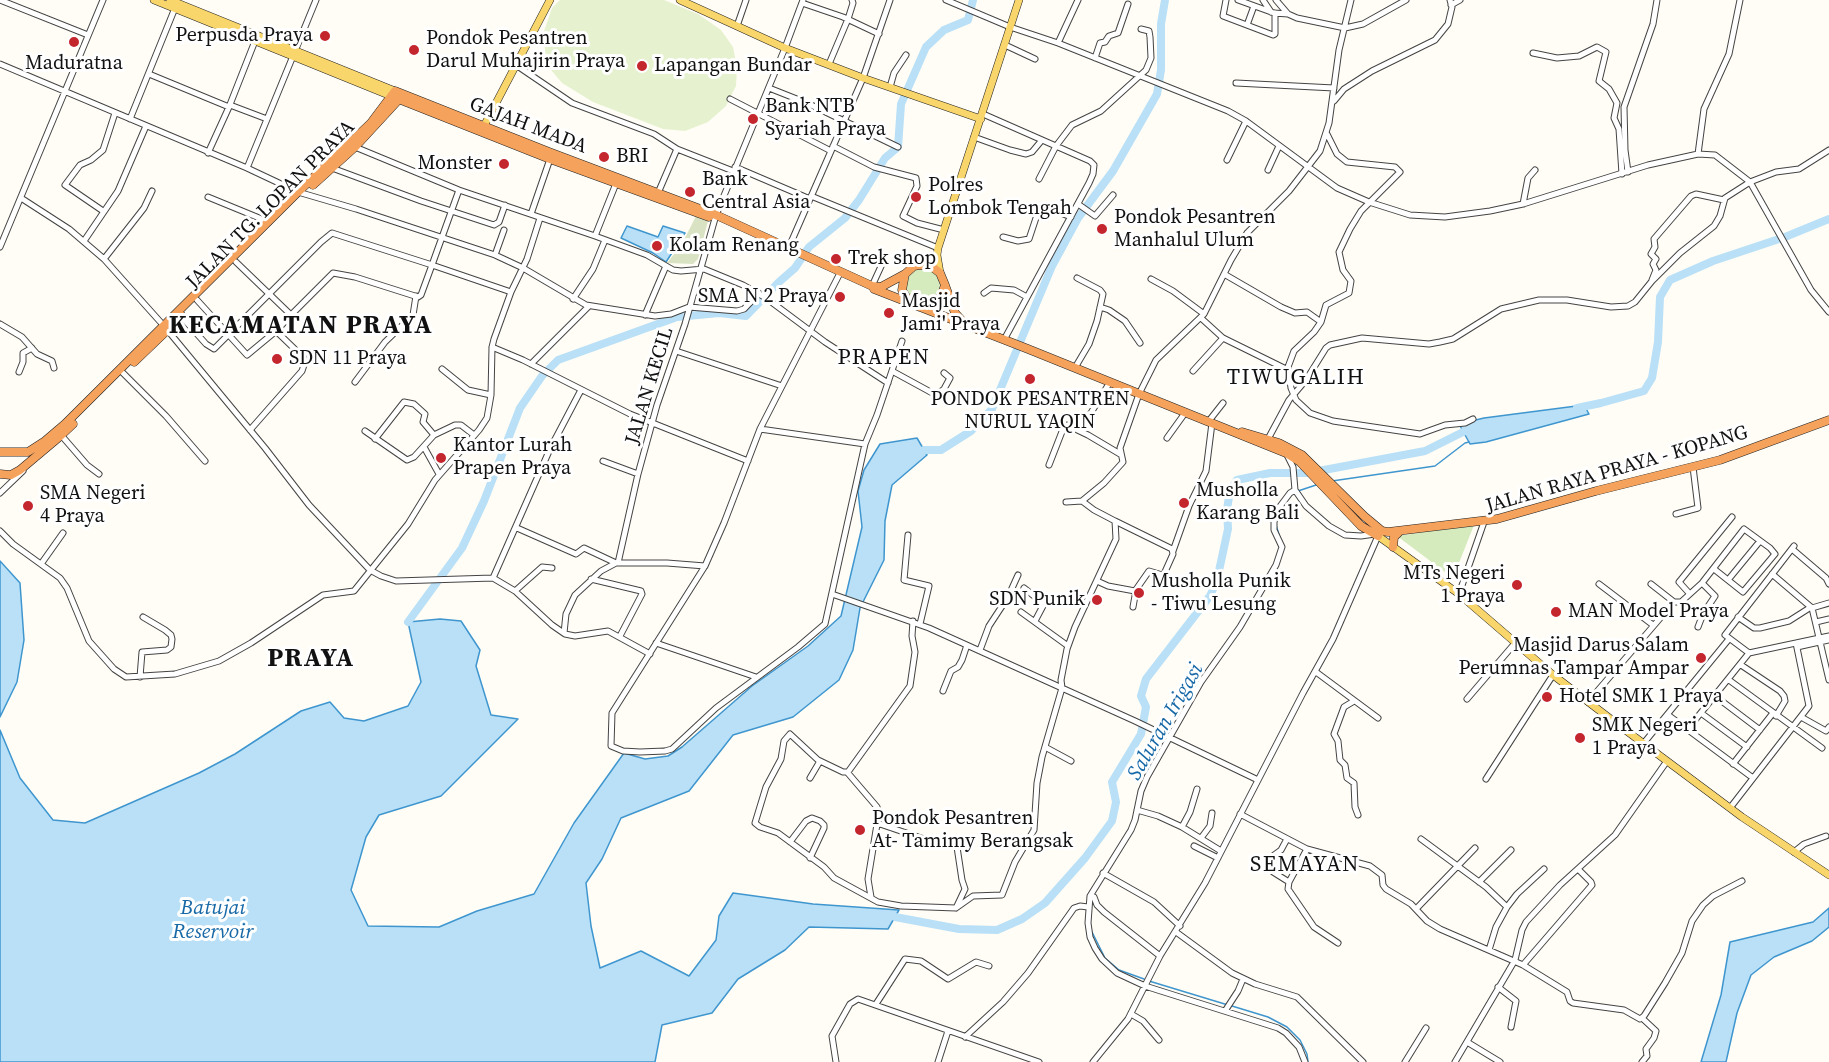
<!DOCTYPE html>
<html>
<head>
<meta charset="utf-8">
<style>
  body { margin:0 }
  canvas { display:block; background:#fffdf5 }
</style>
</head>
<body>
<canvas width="1829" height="1062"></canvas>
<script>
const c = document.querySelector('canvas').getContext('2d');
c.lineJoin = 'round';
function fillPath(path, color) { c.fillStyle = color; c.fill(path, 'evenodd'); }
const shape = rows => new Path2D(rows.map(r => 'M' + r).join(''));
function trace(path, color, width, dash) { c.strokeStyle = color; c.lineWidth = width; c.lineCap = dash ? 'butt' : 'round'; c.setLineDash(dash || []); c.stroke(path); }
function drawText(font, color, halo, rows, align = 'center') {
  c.font = font + ' "Source Serif 4",serif'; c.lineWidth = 6; c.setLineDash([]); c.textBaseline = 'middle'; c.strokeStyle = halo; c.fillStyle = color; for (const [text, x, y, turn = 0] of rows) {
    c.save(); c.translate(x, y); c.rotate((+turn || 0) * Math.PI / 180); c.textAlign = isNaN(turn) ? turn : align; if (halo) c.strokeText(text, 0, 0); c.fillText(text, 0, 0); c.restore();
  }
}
fillPath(shape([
  '906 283a17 17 0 1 1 34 0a17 17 0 1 1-34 0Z',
  [1474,525,1453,578,1397,536]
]), '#d5ebbd');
fillPath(shape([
  [696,216,708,221,698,259,693,264,667,263,682,244]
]), '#d9e3c4');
fillPath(shape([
  [560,0,664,0,698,14,721,30,733,47,737,67,736,86,726,106,708,122,685,131,663,129,593,102,562,83,547,65,543,34,552,8]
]), '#e6f2cf');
const water = shape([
  [627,226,658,237,663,226,685,233,666,262,653,253,621,238,627,226],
  [1584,405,1589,414,1486,442,1470,444,1459,424,1484,418,1584,405],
  [917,438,927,455,892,485,885,521,884,560,860,608,853,650,839,680,793,717,733,735,689,791,621,818,602,859,586,883,591,926,600,968,641,951,689,976,716,940,719,916,733,893,813,904,899,910,888,929,809,927,785,950,738,979,712,1013,662,1025,655,1062,0,1062,0,730,20,778,53,820,85,823,199,773,235,754,301,711,330,702,344,718,364,721,408,706,421,682,408,622,440,619,461,621,480,650,476,666,491,715,518,719,441,796,379,815,366,837,351,890,368,926,439,927,477,911,534,894,574,823,624,753,645,759,668,756,682,747,752,686,808,646,841,616,862,527,858,491,864,470,880,444,917,438],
  [0,561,20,583,24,640,17,682,0,717,0,561],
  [1829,908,1829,927,1812,941,1774,957,1751,975,1737,1013,1726,1062,1701,1062,1721,995,1730,942,1813,922,1829,908]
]);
fillPath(water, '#b9e0f7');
trace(water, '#3f96cf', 1.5);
trace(shape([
  [1332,481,1435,466,1465,443,1469,442],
  [1298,491,1316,485],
  [1276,525,1280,538],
  [1091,930,1105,958,1119,970,1144,979],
  [1149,981,1228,1005],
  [1232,1006,1268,1017,1287,1027,1300,1040,1307,1054,1308,1062]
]), '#3f96cf', 1.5);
trace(shape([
  [1577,408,1601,403,1644,391,1652,378,1658,342,1660,297,1670,280,1713,261,1785,237,1829,219],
  [924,450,941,450,971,431,992,409,1052,266,1078,218,1113,171,1157,94,1161,70,1161,24,1165,0],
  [408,622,462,548,484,501,520,408,542,376,558,360,677,317,719,313,746,316,779,282,795,268,809,247,845,218,859,200,885,158,898,147,901,104,926,47,944,30,968,20,973,0],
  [895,917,959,929,997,930,1022,919,1045,903,1085,858,1112,821,1116,802,1112,782,1141,734,1146,707,1141,696,1146,679,1210,596,1217,580,1228,529,1227,509,1230,491,1237,480,1270,473,1308,473,1425,451,1471,428]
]), '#b9e0f7', 8);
const minor = shape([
  [0,0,88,35],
  [946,0,1010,27,1058,43,1228,111,1246,121,1337,188,1369,202,1410,215,1445,217,1490,211,1523,204,1648,165,1698,154,1715,155,1750,182,1776,172,1799,169,1829,150],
  [1226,0,1223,16,1273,35,1275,34,1275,13],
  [1238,0,1274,13,1288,14],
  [1263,0,1271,12],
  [1276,0,1288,14,1297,18,1345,28,1363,24,1406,0],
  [802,3,843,17,879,34],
  [1451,5,1460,0],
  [1247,25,1254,6],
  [737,26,746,0],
  [1058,43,1078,0],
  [1005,45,1035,59],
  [1533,53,1557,58,1579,56,1597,47,1606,52,1599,81,1609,89,1617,103,1614,118,1619,129,1622,174],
  [1095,58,1100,43,1105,42,1109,36,1118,33,1128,4],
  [0,64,247,168,298,192,356,209,495,255,523,268,586,305,655,316,671,314,689,307,737,311,744,309,759,293],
  [829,64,848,19,853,3,852,0],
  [516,65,572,103,654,134,677,149,733,171],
  [149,74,229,107],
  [1236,83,1334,88],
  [890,87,894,73,906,55],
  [769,88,807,103,898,147],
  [730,99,831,151],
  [1334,101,1344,89,1372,71,1435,40,1448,24,1452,7,1450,0],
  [230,105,267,119],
  [983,114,1090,161,1094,165,1093,174,1089,183,1005,338],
  [130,119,175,8],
  [974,137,1010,150,1026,154,1032,152,1042,140],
  [833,146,874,167,916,178,917,186,903,216,917,223,944,230],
  [355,147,459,190,595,236,617,181],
  [208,153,229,107,255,41],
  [1698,154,1704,109,1729,54,1740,0],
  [1227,160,1246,121],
  [735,167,810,199],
  [247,168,316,0],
  [332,168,421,201,494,225,499,222,505,205],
  [1268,170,1279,146],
  [1628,172,1625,150,1624,107,1653,24,1657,0],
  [1039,179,1056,146,1072,125,1101,111,1146,70,1151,58,1150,37,1149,31,1141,29],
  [459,190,432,265,511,292],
  [658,193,677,149],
  [811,196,938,248],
  [208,197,269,222],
  [21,198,69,229,104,259,164,326,265,448,309,505,370,570,381,576,396,581,493,578,515,591,552,625,565,634,575,636,608,631,650,654],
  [1078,204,1095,216,1113,195],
  [1523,204,1528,178,1535,170],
  [103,211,65,185,80,165,91,160,103,150,115,113],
  [531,214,550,159],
  [595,236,647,255,673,270,681,271,704,269,743,285,766,298,825,342,888,383],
  [1003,237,1018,241,1029,239,1038,212,1043,206,1071,217],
  [84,241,118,191,146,126],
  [0,247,103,0],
  [789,247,863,78,890,0],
  [495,255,504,230],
  [104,259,144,208,152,191],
  [236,262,291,315,276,331,304,358,305,362,302,371,250,430],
  [1224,274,1281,307,1295,313,1307,312,1321,322,1326,305,1349,293,1351,281,1343,270,1339,252,1350,229,1361,211,1400,172,1395,167,1347,162,1337,154,1327,134],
  [839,275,760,429,724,523,705,566,612,713,611,746,623,751,640,752,665,751,672,749,716,708,798,647,825,624,865,444,877,415,902,341],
  [1151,279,1173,291,1204,314],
  [1652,280,1656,270,1653,264,1656,259,1651,254,1655,247,1654,239,1691,196,1696,194,1724,200],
  [872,286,883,262],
  [984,293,991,288,1014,290,1027,297],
  [573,299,593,269,605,240],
  [197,300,247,355,276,331],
  [1100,307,1109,310,1125,321,1140,343],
  [645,315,666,266],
  [181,316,206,344,214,349,321,242,332,233,432,265,421,295,418,297,355,277,333,273,291,315],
  [1201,318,1223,338,1288,370],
  [1321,322,1314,332,1294,351,1288,367,1291,388,1296,400,1310,413,1333,421,1420,434,1445,425,1465,423,1473,419],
  [0,324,22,337,37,354,52,361,54,368],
  [492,347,523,360,630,414,748,461],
  [676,351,782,386],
  [531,364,589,306],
  [1076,366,1089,344,1097,321,1103,294,1100,290,1077,278],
  [442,369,468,390,491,395],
  [892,371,936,395,944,389,950,378,944,373],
  [1193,371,1223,338],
  [19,372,23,362,23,353,32,348],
  [123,373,166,416,205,461],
  [355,382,385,342,413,315,416,296],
  [1089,416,1110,382],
  [1208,422,1223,403],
  [760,429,865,444],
  [365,431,407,460,414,457,434,435,455,425,461,425,474,435],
  [61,435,87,465,99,474],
  [1167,438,1185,413],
  [375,439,404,402,414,404,425,414,423,422,434,435],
  [1268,439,1289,400,1306,380,1326,348,1330,345,1362,338,1429,344,1440,342,1453,339,1501,309,1539,300,1567,300,1611,307,1628,306,1635,302,1652,281,1680,253,1714,226,1720,216,1725,198,1750,182,1811,290,1829,312],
  [424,447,439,474],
  [1288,457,1293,467,1295,490,1306,506,1329,526,1345,535,1361,536,1375,534],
  [603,461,638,474],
  [1049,465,1063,429,1067,425,1088,435,1120,454],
  [1295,490,1290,493,1278,509,1274,522,1274,530,1282,547,1276,565,1240,627,1201,682,1147,777,1141,791,1135,820,1131,830,1090,896,1088,923,1090,937,1095,948,1102,959,1117,973,1145,986,1278,1028,1286,1033,1299,1047,1305,1062],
  [0,493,23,471],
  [1066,502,1082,501,1104,483,1123,462,1120,448,1139,394,1156,360,1204,314,1231,260,1247,233,1289,191,1320,151,1329,123,1339,50,1351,0],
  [1676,514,1698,508,1693,467],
  [1115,521,1172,549,1173,554,1164,574],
  [517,528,576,554,584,548,616,563,667,563,705,566],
  [0,531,13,544,60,578,67,588,89,641,114,669,126,677,175,674,219,661,251,643,323,595,354,591,408,524,435,480,479,430,487,418,491,395,492,347,494,339,511,292,527,259,540,218],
  [908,535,904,580,929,586,920,624],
  [1794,546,1725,635,1749,653,1829,636],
  [1792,549,1826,578,1829,584],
  [1173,551,1189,506,1206,471,1212,423],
  [618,563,638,474,657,405,685,324,716,215,785,48,803,0],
  [41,564,63,533],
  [1772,574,1812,608,1829,680],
  [493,578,550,449,581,390],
  [591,579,641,591,642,594,620,636],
  [1728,580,1760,541],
  [1097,581,1108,586,1135,591,1149,571,1169,577],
  [1599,584,1653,625],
  [1024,588,1044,604,1035,621],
  [515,591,542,567,552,568],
  [1689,593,1679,582,1732,517],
  [832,594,929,628,1135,721,1258,780],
  [1459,594,1484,522],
  [1674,602,1681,602,1702,583,1744,529,1770,548,1775,554,1743,592,1714,569],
  [1133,607,1136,590],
  [1812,608,1829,603],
  [1021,612,1068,646],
  [1738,617,1754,628,1760,628,1789,621,1811,607],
  [913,621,912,636,915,652,910,686,848,772,843,772,818,760,790,734,784,741,781,759,766,787,755,823,760,827,778,833,824,867,834,878,878,902,901,906,956,908,973,896,1002,895,1015,862,1034,830,1037,783,1042,757,1062,688,1061,680,1067,649,1075,627,1116,539,1115,521,1094,510,1082,501],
  [1816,622,1829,619],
  [1698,627,1703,614,1715,596,1702,583],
  [564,633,566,614,575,595,601,571,616,563],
  [656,643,756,677],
  [1797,647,1829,640],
  [980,650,989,626,1008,597,1018,575],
  [1741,665,1780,691,1784,696,1785,701,1776,716],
  [1316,672,1378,718],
  [140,677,142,652,167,650,171,647,172,639,171,635,165,630,143,617],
  [1729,680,1822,748],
  [943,691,951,671,958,667,962,660,967,645],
  [1715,696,1760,730],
  [1467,699,1516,642],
  [1354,701,1344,707,1334,734,1338,741,1340,760,1345,765,1347,778,1354,783,1355,807,1358,815],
  [1588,702,1674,602,1651,584],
  [1701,713,1747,747],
  [1668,715,1753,778],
  [1801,717,1826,731,1829,727],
  [1687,730,1749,653],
  [1643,744,1729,639],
  [1045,747,1071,761],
  [1733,764,1773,713],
  [847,772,877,807,879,812,868,879,871,897],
  [810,778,820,761],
  [1486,779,1553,675],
  [1730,808,1809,706,1796,643],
  [1137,810,1158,816,1182,827,1221,851],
  [1240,814,1307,849,1370,866,1382,875,1383,885,1386,889,1411,904,1427,921,1440,929,1523,965,1567,992,1570,1001,1573,1003,1624,1010,1640,1019,1644,1016,1665,983,1682,953,1692,921,1703,905,1713,896,1742,881],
  [877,823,927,840,945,843,957,847,962,880,965,889,956,908],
  [1182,827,1190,812,1197,789],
  [1201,838,1210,826,1212,813],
  [1287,839,1281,850,1270,858,1269,866,1273,872,1289,882],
  [1421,839,1486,887,1507,907],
  [790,842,806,821,812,818,820,821,824,825,824,828,810,858],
  [1194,846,1218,858],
  [1307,849,1289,882,1288,889,1314,927,1338,943],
  [1794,852,1804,844,1826,836],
  [1103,873,1154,902,1180,926],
  [1479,882,1511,850],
  [1090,896,1094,897,1097,905,1104,912,1160,956],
  [1416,909,1475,848],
  [1176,932,1232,973,1255,984,1297,997,1363,1062],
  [1489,950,1496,927,1507,907,1517,894,1544,869],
  [1523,965,1592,885,1591,882,1578,869],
  [1498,987,1516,1001,1511,1027],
  [876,1004,905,959,921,961,948,979,976,962,989,966],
  [1225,1011,1238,991,1243,979],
  [1131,1014,1143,1021,1159,1040],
  [1642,1018,1656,1031,1654,1038,1646,1049,1647,1056,1642,1062],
  [965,1037,1003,1002,1028,973,1074,908,1080,906,1088,907],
  [1467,1042,1500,1062],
  [836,1062,832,1036,850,1004,858,999,1039,1062],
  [938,1062,948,1031],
  [1093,1062,1128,1019,1160,956,1205,883,1303,693,1333,639,1378,536],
  [1405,1062,1426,1028],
  [1455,1062,1515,960,1522,930,1526,922,1560,885,1615,835,1667,761]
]);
const major = shape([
  [154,0,391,96],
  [170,0,395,91],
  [680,0,785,48,863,78,981,119],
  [484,126,550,0],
  [940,273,937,255,938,248,1019,0],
  [1378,536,1459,594,1553,675,1612,720,1742,817,1829,875]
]);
const highway = shape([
  [391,96,550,159,709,217],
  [313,185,355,147,402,96],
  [945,285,955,313,963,322],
  [874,289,1028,349,1286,453,1300,462,1361,526,1378,536],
  [910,303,902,290,905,274,914,266,920,265,931,266,940,273,945,285,942,294,935,303,920,307],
  [134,362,182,316],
  [1242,432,1279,443,1302,455,1364,516,1382,531,1388,532,1497,519,1596,491,1720,460,1829,420],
  [0,452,28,452,45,441,65,424,298,192,371,123,395,91,549,152,716,215,872,286,881,287,905,274],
  [0,474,11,475,20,470,58,438,73,424],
  [1393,547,1394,537,1400,531]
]);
trace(minor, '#444', 7);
trace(major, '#222', 8);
trace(highway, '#222', 9);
trace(minor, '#fff', 5);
trace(major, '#f9d66b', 7);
trace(highway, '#f5a25d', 8);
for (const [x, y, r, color] of [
  [325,36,6,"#c4262e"],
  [74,42,6,"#c4262e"],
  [414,50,6,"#c4262e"],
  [642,66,6,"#c4262e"],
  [753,119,6,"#c4262e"],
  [604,157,6,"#c4262e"],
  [504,164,6,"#c4262e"],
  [690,192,6,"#c4262e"],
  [916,197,6,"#c4262e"],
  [1102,229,6,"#c4262e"],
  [657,246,6,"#c4262e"],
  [836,259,6,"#c4262e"],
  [840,297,6,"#c4262e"],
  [889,313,6,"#c4262e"],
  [277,359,6,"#c4262e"],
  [1030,379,6,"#c4262e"],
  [441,458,6,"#c4262e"],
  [1184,503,6,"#c4262e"],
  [28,506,6,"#c4262e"],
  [1517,585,6,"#c4262e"],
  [1139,593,6,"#c4262e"],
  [1097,600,6,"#c4262e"],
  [1556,612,6,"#c4262e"],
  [1701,658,6,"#c4262e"],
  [1547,697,6,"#c4262e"],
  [1580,738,6,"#c4262e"],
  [860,830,6,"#c4262e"]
]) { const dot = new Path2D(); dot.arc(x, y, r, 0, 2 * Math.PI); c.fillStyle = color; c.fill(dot); trace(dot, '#fff', 2); }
drawText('20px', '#111', '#fff', [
  ["Perpusda Praya",313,36,"right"],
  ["Pondok Pesantren",426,39],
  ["Darul Muhajirin Praya",426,62],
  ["Maduratna",74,64,"center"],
  ["Lapangan Bundar",654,66],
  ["Bank NTB",765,107],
  ["Syariah Praya",765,130],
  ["BRI",616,157],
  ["Monster",492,164,"right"],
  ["Bank",702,180],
  ["Central Asia",702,203],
  ["Polres",928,186],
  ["Lombok Tengah",928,209],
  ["Pondok Pesantren",1114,218],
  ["Manhalul Ulum",1114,241],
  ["Kolam Renang",669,246],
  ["Trek shop",848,259],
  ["SMA N 2 Praya",828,297,"right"],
  ["Masjid",901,302],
  ["Jami' Praya",901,325],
  ["SDN 11 Praya",289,359],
  ["PONDOK PESANTREN",1030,400,"center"],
  ["NURUL YAQIN",1030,423,"center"],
  ["Kantor Lurah",453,446],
  ["Prapen Praya",453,469],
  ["Musholla",1196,491],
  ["Karang Bali",1196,514],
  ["SMA Negeri",40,494],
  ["4 Praya",40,517],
  ["MTs Negeri",1505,574,"right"],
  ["1 Praya",1505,597,"right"],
  ["Musholla Punik",1151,582],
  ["- Tiwu Lesung",1151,605],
  ["SDN Punik",1085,600,"right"],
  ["MAN Model Praya",1568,612],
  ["Masjid Darus Salam",1689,646,"right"],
  ["Perumnas Tampar Ampar",1689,669,"right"],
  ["Hotel SMK 1 Praya",1559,697],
  ["SMK Negeri",1592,726],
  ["1 Praya",1592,749],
  ["Pondok Pesantren",872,819],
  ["At- Tamimy Berangsak",872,842]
], 'left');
drawText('20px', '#111', '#fff', [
  ["GAJAH MADA",528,126,21],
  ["JALAN TG. LOPAN PRAYA",271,205,-45],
  ["JALAN KECIL",650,386,-73],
  ["JALAN RAYA PRAYA - KOPANG",1617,470,-16]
]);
drawText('italic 21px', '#1768a6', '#fff', [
  ["Saluran Irigasi",1166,722,-60],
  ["Batujai",213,909],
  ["Reservoir",213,933]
]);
c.letterSpacing = '1.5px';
drawText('22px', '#111', '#fff', [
  ["PRAPEN",884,358],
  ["TIWUGALIH",1296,378],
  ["SEMAYAN",1305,865]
]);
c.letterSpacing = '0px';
c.letterSpacing = '1.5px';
drawText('bold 26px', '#111', '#fff', [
  ["KECAMATAN PRAYA",301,326],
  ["PRAYA",311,659]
]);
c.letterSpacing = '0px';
</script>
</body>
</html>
